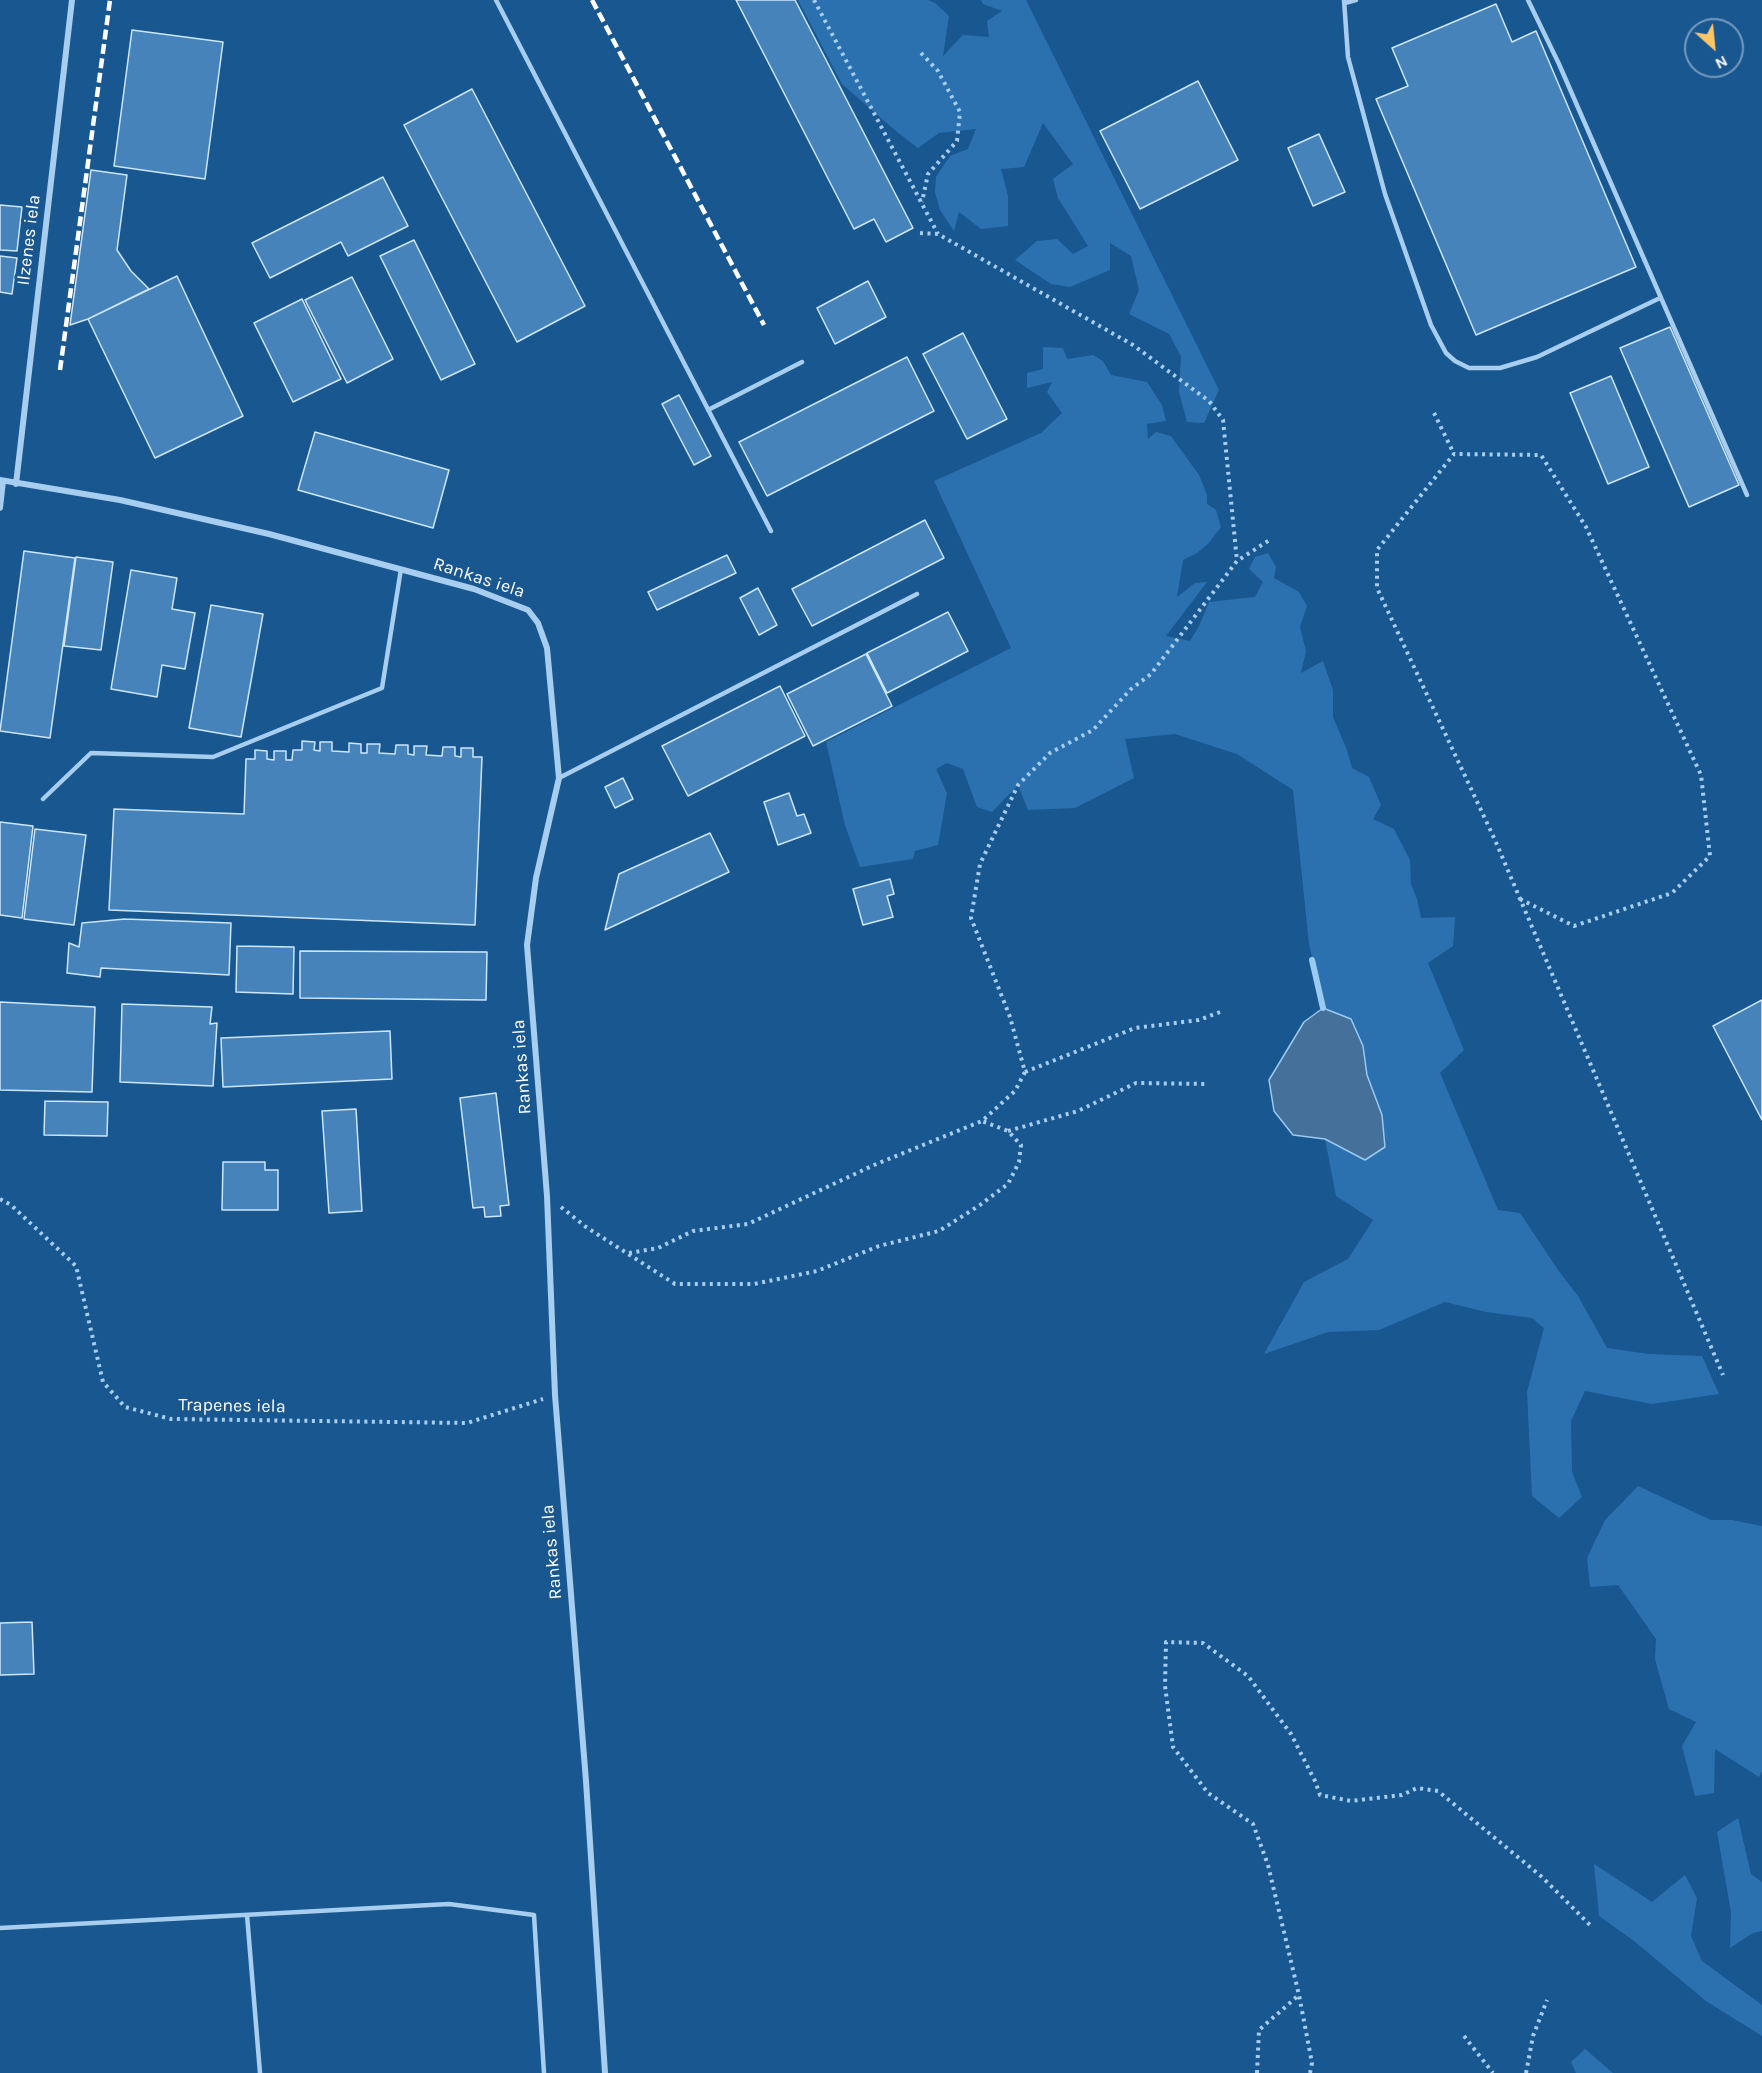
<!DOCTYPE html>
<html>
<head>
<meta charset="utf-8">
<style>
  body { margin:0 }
  #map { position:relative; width:1762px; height:2073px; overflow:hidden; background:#195791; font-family:Karla,sans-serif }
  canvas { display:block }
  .north { position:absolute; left:1684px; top:18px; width:60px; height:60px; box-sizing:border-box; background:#195791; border:2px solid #759abd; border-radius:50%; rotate:153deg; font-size:16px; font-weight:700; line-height:24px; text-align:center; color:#fff }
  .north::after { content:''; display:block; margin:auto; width:21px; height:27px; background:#ffc665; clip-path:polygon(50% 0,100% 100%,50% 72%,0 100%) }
</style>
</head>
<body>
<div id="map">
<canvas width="1762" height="2073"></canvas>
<div class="north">N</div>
</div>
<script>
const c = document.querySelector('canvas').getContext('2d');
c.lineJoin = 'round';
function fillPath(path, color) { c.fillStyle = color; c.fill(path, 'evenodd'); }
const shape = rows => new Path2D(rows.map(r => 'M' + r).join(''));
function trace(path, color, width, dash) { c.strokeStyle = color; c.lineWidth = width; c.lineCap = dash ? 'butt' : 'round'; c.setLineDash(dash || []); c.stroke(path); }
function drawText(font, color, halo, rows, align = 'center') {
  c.font = font + ' Karla,sans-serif'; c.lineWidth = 6; c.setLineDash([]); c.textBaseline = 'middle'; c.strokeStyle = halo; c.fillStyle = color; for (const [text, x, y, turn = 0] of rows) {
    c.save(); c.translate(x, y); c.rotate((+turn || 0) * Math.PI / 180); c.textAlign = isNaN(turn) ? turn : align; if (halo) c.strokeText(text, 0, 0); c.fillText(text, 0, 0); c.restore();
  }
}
fillPath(shape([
  [798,0,928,0,935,3,949,16,943,56,963,35,989,37,987,21,1002,11,983,4,981,0,1026,0,1219,390,1204,423,1187,422,1179,392,1181,356,1169,334,1129,314,1139,290,1131,256,1110,243,1110,270,1070,287,1051,284,1015,260,1037,241,1057,239,1073,254,1088,246,1058,198,1053,179,1073,164,1043,123,1024,167,1001,169,1008,196,1008,226,981,229,959,212,954,231,940,210,935,192,936,177,950,156,968,149,976,129,939,133,918,148,897,132,842,84],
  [1043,347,1063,348,1067,359,1093,355,1103,361,1111,375,1147,382,1162,405,1166,421,1147,424,1148,439,1156,432,1171,436,1199,475,1207,495,1207,504,1216,510,1221,527,1208,544,1197,553,1183,560,1177,597,1195,583,1207,582,1166,636,1190,641,1199,626,1209,602,1255,597,1263,582,1249,569,1255,557,1268,553,1276,567,1274,578,1299,592,1307,606,1300,627,1306,651,1301,673,1323,661,1333,690,1333,717,1347,750,1352,768,1369,777,1381,805,1373,819,1394,829,1410,860,1411,884,1417,899,1421,918,1455,917,1453,946,1428,963,1464,1050,1440,1073,1498,1210,1520,1213,1558,1270,1578,1296,1607,1348,1649,1354,1702,1356,1719,1394,1652,1404,1585,1391,1571,1421,1572,1472,1582,1497,1559,1518,1532,1496,1527,1392,1544,1328,1532,1318,1486,1312,1445,1302,1379,1330,1328,1332,1264,1354,1304,1282,1348,1259,1373,1220,1336,1196,1325,1139,1365,1160,1382,1115,1367,1075,1363,1046,1351,1019,1323,1008,1309,944,1293,790,1237,754,1175,734,1125,739,1134,778,1075,808,1028,810,1018,785,992,812,977,807,963,769,947,763,936,769,947,793,938,845,915,851,913,859,860,867,845,825,826,742,1011,648,934,481,1041,433,1062,413,1047,392,1052,382,1027,388,1027,373,1043,369],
  [1638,1486,1711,1520,1732,1520,1762,1526,1762,1771,1759,1777,1715,1749,1714,1793,1695,1796,1682,1746,1696,1722,1669,1709,1655,1659,1656,1639,1618,1585,1590,1587,1587,1558,1605,1520],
  [1738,1818,1751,1874,1762,1882,1762,1931,1753,1933,1730,1948,1731,1912,1717,1832],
  [1594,1864,1652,1902,1685,1875,1697,1898,1691,1936,1702,1961,1762,2005,1762,2036,1706,2001,1634,1941,1599,1916],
  [1585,2049,1613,2073,1576,2073,1571,2062]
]), '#2b71af');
const water = shape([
  [1323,1008,1351,1019,1363,1046,1367,1075,1382,1115,1385,1147,1365,1160,1325,1139,1293,1135,1274,1111,1269,1080,1304,1022,1323,1008]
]);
fillPath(water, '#44709a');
trace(water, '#9ac9f2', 1.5);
trace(shape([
  [1312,960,1323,1008]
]), '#9ac9f2', 6);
const building = shape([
  [736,0,795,0,913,228,886,242,874,219,854,229,736,0],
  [1496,4,1512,42,1536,31,1636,267,1476,335,1376,99,1408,86,1392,48,1496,4],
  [132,30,223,42,205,179,114,166,132,30],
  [1198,81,1238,160,1140,209,1100,131,1198,81],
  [472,89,585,306,517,342,404,125,472,89],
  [1319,134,1345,192,1313,206,1288,148,1319,134],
  [91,170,127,175,117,250,131,271,149,289,88,319,70,325,91,170],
  [383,177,408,226,348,256,341,242,270,278,252,243,383,177],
  [0,205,22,207,17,251,0,250,0,205],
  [414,240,475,364,441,380,380,256,414,240],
  [0,256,17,258,12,294,0,292,0,256],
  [177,276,243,416,155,458,88,319,177,276],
  [352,277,393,359,347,383,305,300,352,277],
  [868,281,886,317,835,344,817,308,868,281],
  [302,299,341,379,293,402,254,323,302,299],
  [1670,327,1739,485,1689,507,1620,348,1670,327],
  [963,333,1007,419,967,439,923,354,963,333],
  [907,357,934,411,767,496,739,442,907,357],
  [1611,376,1649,467,1608,484,1570,393,1611,376],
  [679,395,711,456,694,465,662,404,679,395],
  [315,432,449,470,433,528,298,490,315,432],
  [925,520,944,558,812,626,792,589,925,520],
  [24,551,75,558,50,738,0,731,24,551],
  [727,555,736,573,657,610,648,592,727,555],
  [76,557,113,562,101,650,64,646,76,557],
  [131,570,177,578,172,609,195,613,185,669,162,665,157,697,111,689,131,570],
  [758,588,777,625,759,635,740,598,758,588],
  [211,605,263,614,241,737,189,728,211,605],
  [948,612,968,651,887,693,867,653,948,612],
  [866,654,892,706,813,746,787,694,866,654],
  [780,686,805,736,688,796,662,746,780,686],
  [302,741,315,742,314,750,320,751,320,742,332,742,332,751,349,752,349,743,361,744,361,753,367,753,367,744,380,744,379,753,395,754,396,745,408,745,408,754,414,755,414,746,427,746,426,755,442,756,443,747,455,747,455,756,461,757,461,748,473,748,473,757,482,757,475,925,109,910,114,809,244,814,246,759,255,759,255,750,267,751,267,759,274,760,274,751,286,751,286,760,292,760,293,750,302,750,302,741],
  [623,778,633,799,615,808,605,787,623,778],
  [789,793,797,816,804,814,811,833,778,845,764,802,789,793],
  [0,822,33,826,22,918,0,915,0,822],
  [35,829,86,835,74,925,24,919,35,829],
  [710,833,729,872,605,930,619,874,710,833],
  [890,879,894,894,887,896,893,917,863,925,853,889,890,879],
  [125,919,231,923,229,975,101,968,100,977,67,973,69,943,79,947,82,923,125,919],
  [237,946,294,947,293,994,236,992,237,946],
  [300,951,487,952,486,1000,300,998,300,951],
  [1762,1000,1762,1120,1713,1026,1762,1000],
  [0,1002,95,1007,92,1092,0,1090,0,1002],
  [122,1004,212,1007,210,1024,217,1023,213,1086,120,1082,122,1004],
  [390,1031,392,1079,223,1087,221,1038,390,1031],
  [496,1093,509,1205,500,1206,501,1216,485,1217,484,1207,473,1208,460,1098,496,1093],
  [45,1101,108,1102,107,1136,44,1135,45,1101],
  [356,1109,362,1211,329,1213,322,1111,356,1109],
  [223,1162,265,1162,265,1170,278,1170,278,1210,222,1210,223,1162],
  [32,1622,34,1674,0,1675,0,1623,32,1622]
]);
fillPath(building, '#4583ba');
trace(building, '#cde6fb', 1.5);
trace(shape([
  [814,0,938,234],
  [921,53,938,71,960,112,957,141,928,174,922,202],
  [920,233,938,234,1133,345,1209,401,1223,420,1237,561],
  [1434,413,1454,454],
  [1520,899,1574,926,1672,893,1710,856,1701,775,1586,527,1541,455,1454,454,1377,550,1377,588,1495,840,1723,1375],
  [1025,1072,1135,1028,1199,1020,1220,1012],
  [1008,1131,1078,1111,1136,1083,1208,1084],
  [0,1199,11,1205,76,1266,103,1382,125,1407,171,1419,467,1423,543,1399],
  [561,1207,586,1227,675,1284,754,1284,817,1271,879,1246,939,1231,980,1205,1008,1184,1019,1162,1021,1145,1008,1131,982,1121],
  [629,1253,658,1248,693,1231,748,1224,874,1165,982,1121,1015,1091,1025,1072,1010,1017,971,918,980,864,1018,785,1050,753,1093,730,1131,689,1151,674,1237,561,1271,539],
  [1464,2036,1493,2073],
  [1257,2073,1259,2030,1299,1995],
  [1310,2073,1312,2063,1299,1995,1268,1865,1253,1824,1208,1793,1173,1747,1165,1686,1166,1642,1203,1643,1248,1676,1291,1734,1315,1781,1320,1795,1351,1801,1402,1795,1417,1788,1438,1791,1542,1877,1592,1927],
  [1526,2073,1533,2036,1547,2000]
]), '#a7cdef', 4, [3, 4.5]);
trace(shape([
  [496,0,771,531],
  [1344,0,1348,57,1385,194,1431,325,1446,353,1455,361,1469,368,1500,368,1537,357,1660,298],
  [1528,0,1559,64,1747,495],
  [1345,3,1356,0],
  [708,410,802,362],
  [559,778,917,594],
  [43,799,91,753,213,757,382,688,401,569],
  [247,1915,260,2073],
  [0,1928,449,1904,534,1915,544,2073]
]), '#a7cdef', 4.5);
trace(shape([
  [0,480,120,500,269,534,474,589,528,610,538,623,547,648,559,778,536,878,527,945,547,1196,555,1395,586,1781,605,2073],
  [16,484,72,0],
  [0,508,3,481]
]), '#a7cdef', 6);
trace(shape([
  [592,0,764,325],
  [60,370,110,0]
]), '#fff', 4.5, [10, 4.5]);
drawText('18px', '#fff', '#195791', [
  ["Ilzenes iela",29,240,-83],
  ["Rankas iela",479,578,18],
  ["Rankas iela",522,1067,-94],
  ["Trapenes iela",232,1406,1],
  ["Rankas iela",552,1552,-95]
]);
</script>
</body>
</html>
